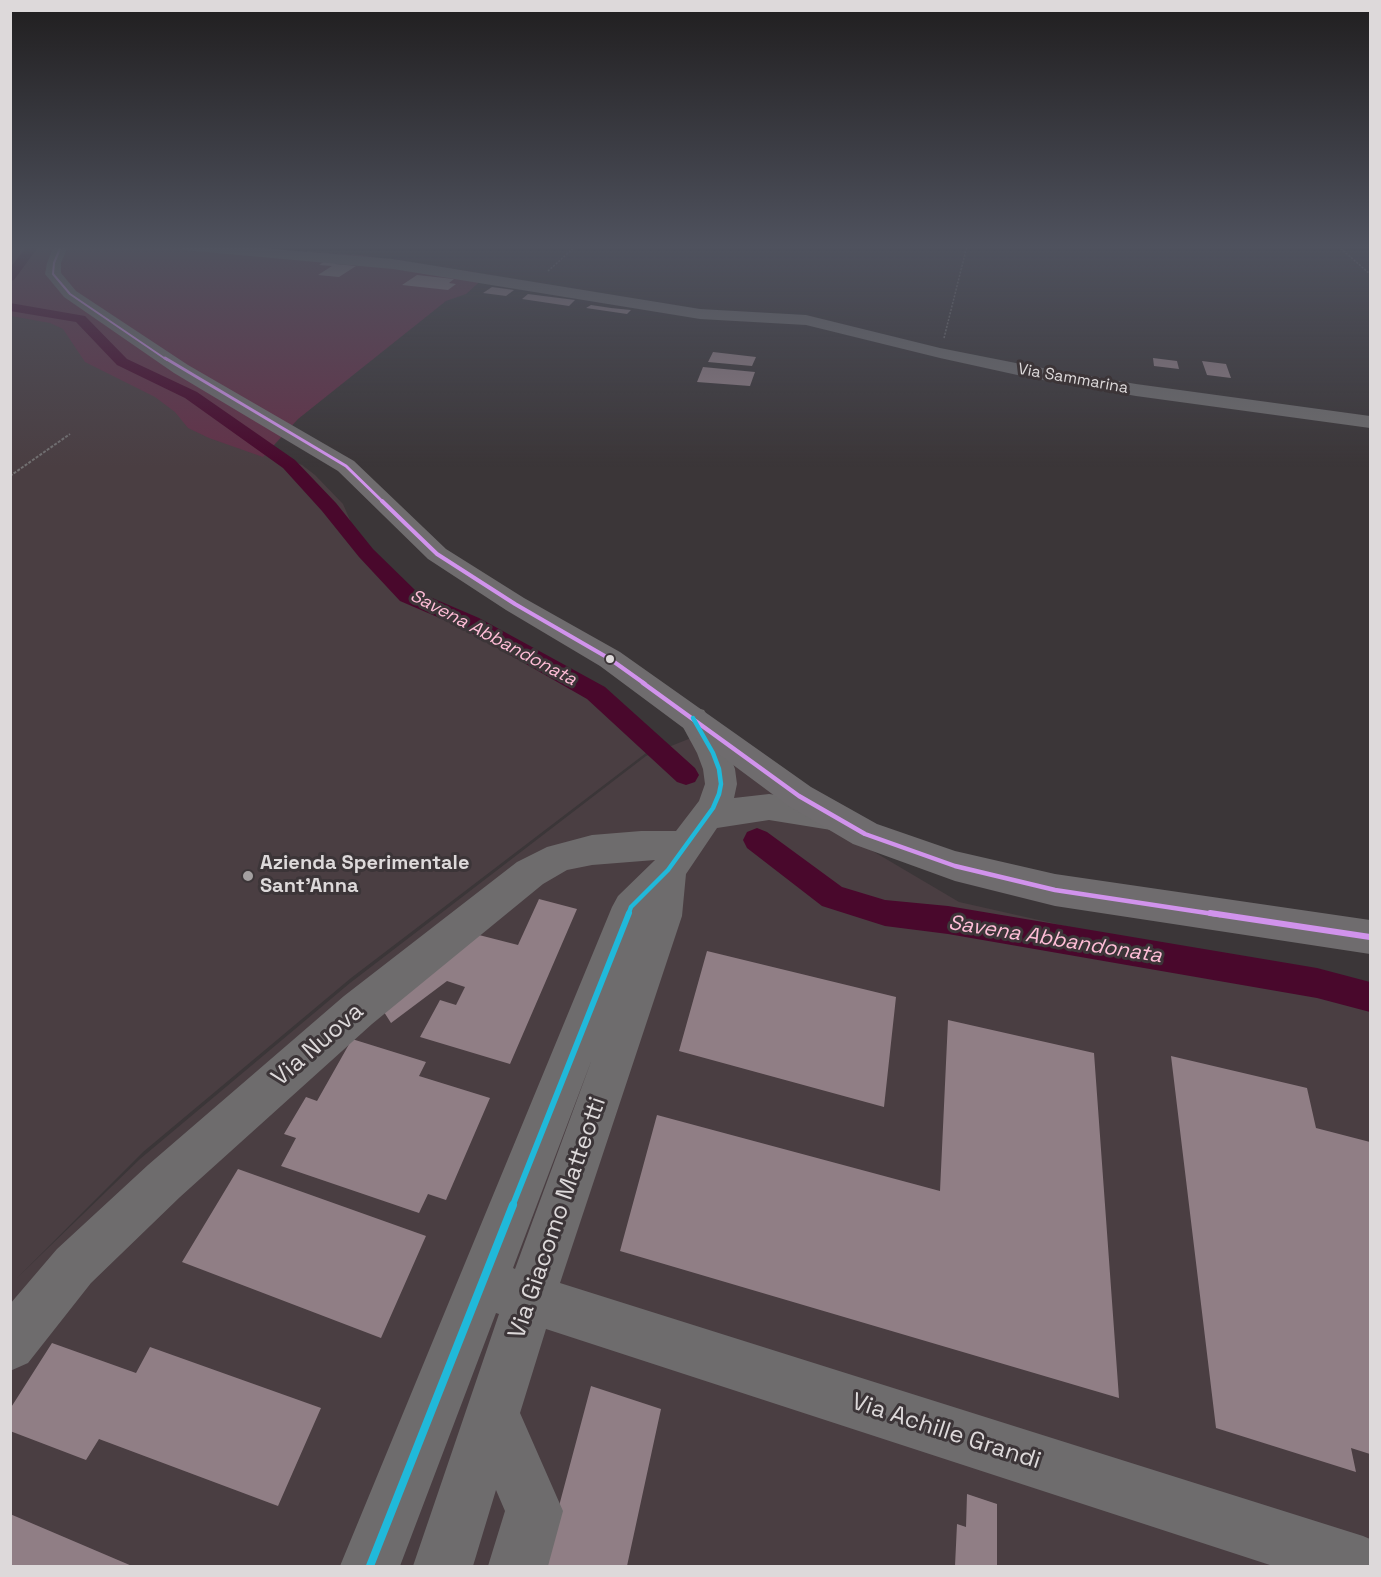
<!DOCTYPE html>
<html>
<head>
<meta charset="utf-8">
<style>
  body { margin:0 }
  #map { position:relative; width:1381px; height:1577px; overflow:hidden; background:#3b3638; font-family:"Space Grotesk",sans-serif }
  canvas { display:block }
  .frame { position:absolute; inset:0; border:12px solid #ddd9da; pointer-events:none }
</style>
</head>
<body>
<div id="map">
<canvas width="1381" height="1577"></canvas>
<div class="frame"></div>
</div>
<script>
const c = document.querySelector('canvas').getContext('2d');
c.lineJoin = 'round';
function fillPath(path, color) { c.fillStyle = color; c.fill(path, 'evenodd'); }
const shape = rows => new Path2D(rows.map(r => 'M' + r).join(''));
function trace(path, color, width, dash) { c.strokeStyle = color; c.lineWidth = width; c.lineCap = dash ? 'butt' : 'round'; c.setLineDash(dash || []); c.stroke(path); }
function drawText(font, color, halo, rows, align = 'center') {
  c.font = font + ' "Space Grotesk",sans-serif'; c.lineWidth = 6; c.setLineDash([]); c.textBaseline = 'middle'; c.strokeStyle = halo; c.fillStyle = color; for (const [text, x, y, turn = 0] of rows) {
    c.save(); c.translate(x, y); c.rotate((+turn || 0) * Math.PI / 180); c.textAlign = isNaN(turn) ? turn : align; if (halo) c.strokeText(text, 0, 0); c.fillText(text, 0, 0); c.restore();
  }
}
fillPath(shape([
  [10,315,51,322,64,328,268,451,302,465,315,475,343,504,360,543,387,576,454,620,545,660,588,684,609,698,626,715,641,736,657,749,646,753,351,978,143,1152,17,1278,140,1159,350,983,646,756,696,736,837,830,959,902,1101,934,1370,988,1370,1566,11,1566]
]), '#4a3e42');
fillPath(shape([
  [18,246,180,246,233,252,245,246,263,246,277,250,362,255,486,276,466,294,446,301,298,419,263,457,209,438,188,428,175,412,155,397,85,362,63,329,50,323,11,316,10,250,12,247]
]), '#633148');
fillPath(shape([
  [27,246,39,246,14,280,10,281,10,268,27,246],
  [10,303,85,316,127,359,197,392,295,460,336,503,373,549,416,591,479,618,605,687,695,768,699,775,695,782,686,785,677,782,587,699,463,628,400,601,359,557,322,511,283,468,185,398,117,365,76,322,10,311,10,303],
  [757,828,767,832,842,887,885,900,948,906,1317,968,1370,982,1370,1012,1317,998,948,934,885,926,822,906,747,848,743,840,747,832,757,828]
]), '#49082c');
fillPath(shape([
  [325,261,337,262,335,264,356,266,339,277,318,275,332,266,319,265],
  [417,275,454,279,449,283,456,284,448,290,402,285],
  [492,287,514,290,506,296,483,293],
  [528,294,575,300,569,306,522,299],
  [591,305,611,308,631,310,627,314,586,308],
  [713,352,756,357,752,366,708,362],
  [1153,358,1177,361,1179,369,1154,366],
  [1202,361,1226,364,1231,378,1207,375],
  [703,367,755,372,750,386,697,382],
  [539,899,577,909,510,1064,420,1037,440,1000,456,1005,465,987,447,981,391,1023,384,1012,479,935,518,945],
  [707,951,896,997,884,1107,679,1051],
  [948,1020,1094,1053,1119,1398,620,1251,657,1115,940,1191],
  [352,1039,426,1062,419,1076,490,1098,446,1200,428,1194,419,1213,281,1166,296,1138,284,1134,306,1097,317,1101],
  [1171,1056,1307,1088,1316,1128,1370,1142,1370,1454,1351,1448,1356,1472,1216,1428],
  [238,1169,426,1236,381,1338,182,1262],
  [52,1343,136,1373,150,1347,321,1408,278,1506,99,1439,86,1460,10,1431,10,1409],
  [591,1386,661,1409,627,1566,543,1566],
  [967,1494,997,1504,997,1566,955,1566,957,1524,966,1527],
  [10,1514,132,1566,10,1566]
]), '#907e85');
trace(shape([
  [1338,246,1370,274],
  [548,271,576,246],
  [944,338,967,246]
]), '#727071', 1.5, [2, 1.5]);
trace(shape([
  [10,476,70,434]
]), '#727071', 2, [3, 1.5]);
fillPath(shape([
  [177,246,235,246,393,259,700,309,806,315,940,348,1031,366,1136,384,1370,416,1370,428,1136,396,1031,378,940,358,806,325,700,319,393,269,184,250,177,246],
  [693,707,704,710,729,753,735,769,737,784,734,798,769,794,831,802,843,806,848,816,843,826,831,830,769,820,717,828,686,874,682,916,560,1283,1363,1536,1370,1539,1370,1566,1273,1566,546,1329,520,1413,563,1511,548,1566,488,1566,505,1511,496,1490,473,1566,413,1566,499,1314,496,1313,400,1566,340,1566,612,907,618,896,655,860,592,865,567,870,543,884,372,1024,180,1197,91,1283,28,1363,10,1371,10,1304,57,1249,148,1165,344,996,517,862,547,847,592,835,641,831,676,831,699,801,705,784,703,769,697,753,678,718,682,710,693,707],
  [592,1059,515,1269,513,1268,592,1059]
]), '#6e6c6d');
fillPath(shape([
  [54,246,68,246,61,263,61,273,76,291,188,365,354,461,446,549,524,598,620,652,811,787,877,824,955,851,1055,874,1370,920,1370,954,1055,906,955,881,853,844,787,805,600,666,506,610,428,559,338,471,174,373,64,297,45,274,47,263,54,246]
]), '#6f6c6e');
trace(shape([
  [61,246,54,263,53,274,70,294,167,360]
]), '#d193ec', 2);
trace(shape([
  [165,358,346,466,384,503]
]), '#d193ec', 3);
trace(shape([
  [382,501,437,554,515,604,610,659,645,684]
]), '#d193ec', 4);
trace(shape([
  [643,683,799,796,865,834,955,866,1055,890,1220,915]
]), '#d193ec', 4.5);
trace(shape([
  [1210,913,1370,937]
]), '#d193ec', 6);
trace(shape([
  [628,915,631,907,668,870,713,808,719,794,721,784,719,769,713,753,693,718]
]), '#20b9da', 4.5);
trace(shape([
  [512,1207,629,913]
]), '#20b9da', 6);
trace(shape([
  [370,1566,513,1205]
]), '#20b9da', 8);
const sky = c.createLinearGradient(0, 0, 0, 467);
sky.addColorStop(0, '#201e1f');
sky.addColorStop(0.53, '#4f525e');
sky.addColorStop(1, '#4f525e00');
c.fillStyle = sky;
c.fillRect(0, 0, 1381, 467);
for (const [x, y, r, color] of [
  [610,659,5,"#ddd9da"],
  [248,876,6,"#a4a0a1"]
]) { const dot = new Path2D(); dot.arc(x, y, r, 0, 2 * Math.PI); c.fillStyle = color; c.fill(dot); trace(dot, '#3c3538', 2); }
drawText('16px', '#ddd9da', '#3c3538', [
  ["Via Sammarina",1073,379,10]
]);
drawText('italic 18px', '#ffbdd7', '#3c3538', [
  ["Savena Abbandonata",493,638,28]
]);
drawText('bold 20px', '#ddd9da', '#3c3538', [
  ["Azienda Sperimentale",260,864],
  ["Sant'Anna",260,887]
], 'left');
drawText('italic 21px', '#ffbdd7', '#3c3538', [
  ["Savena Abbandonata",1055,940,9]
]);
drawText('24px', '#ddd9da', '#3c3538', [
  ["Via Nuova",318,1045,-41],
  ["Via Giacomo Matteotti",558,1218,-71],
  ["Via Achille Grandi",946,1432,18]
]);
</script>
</body>
</html>
